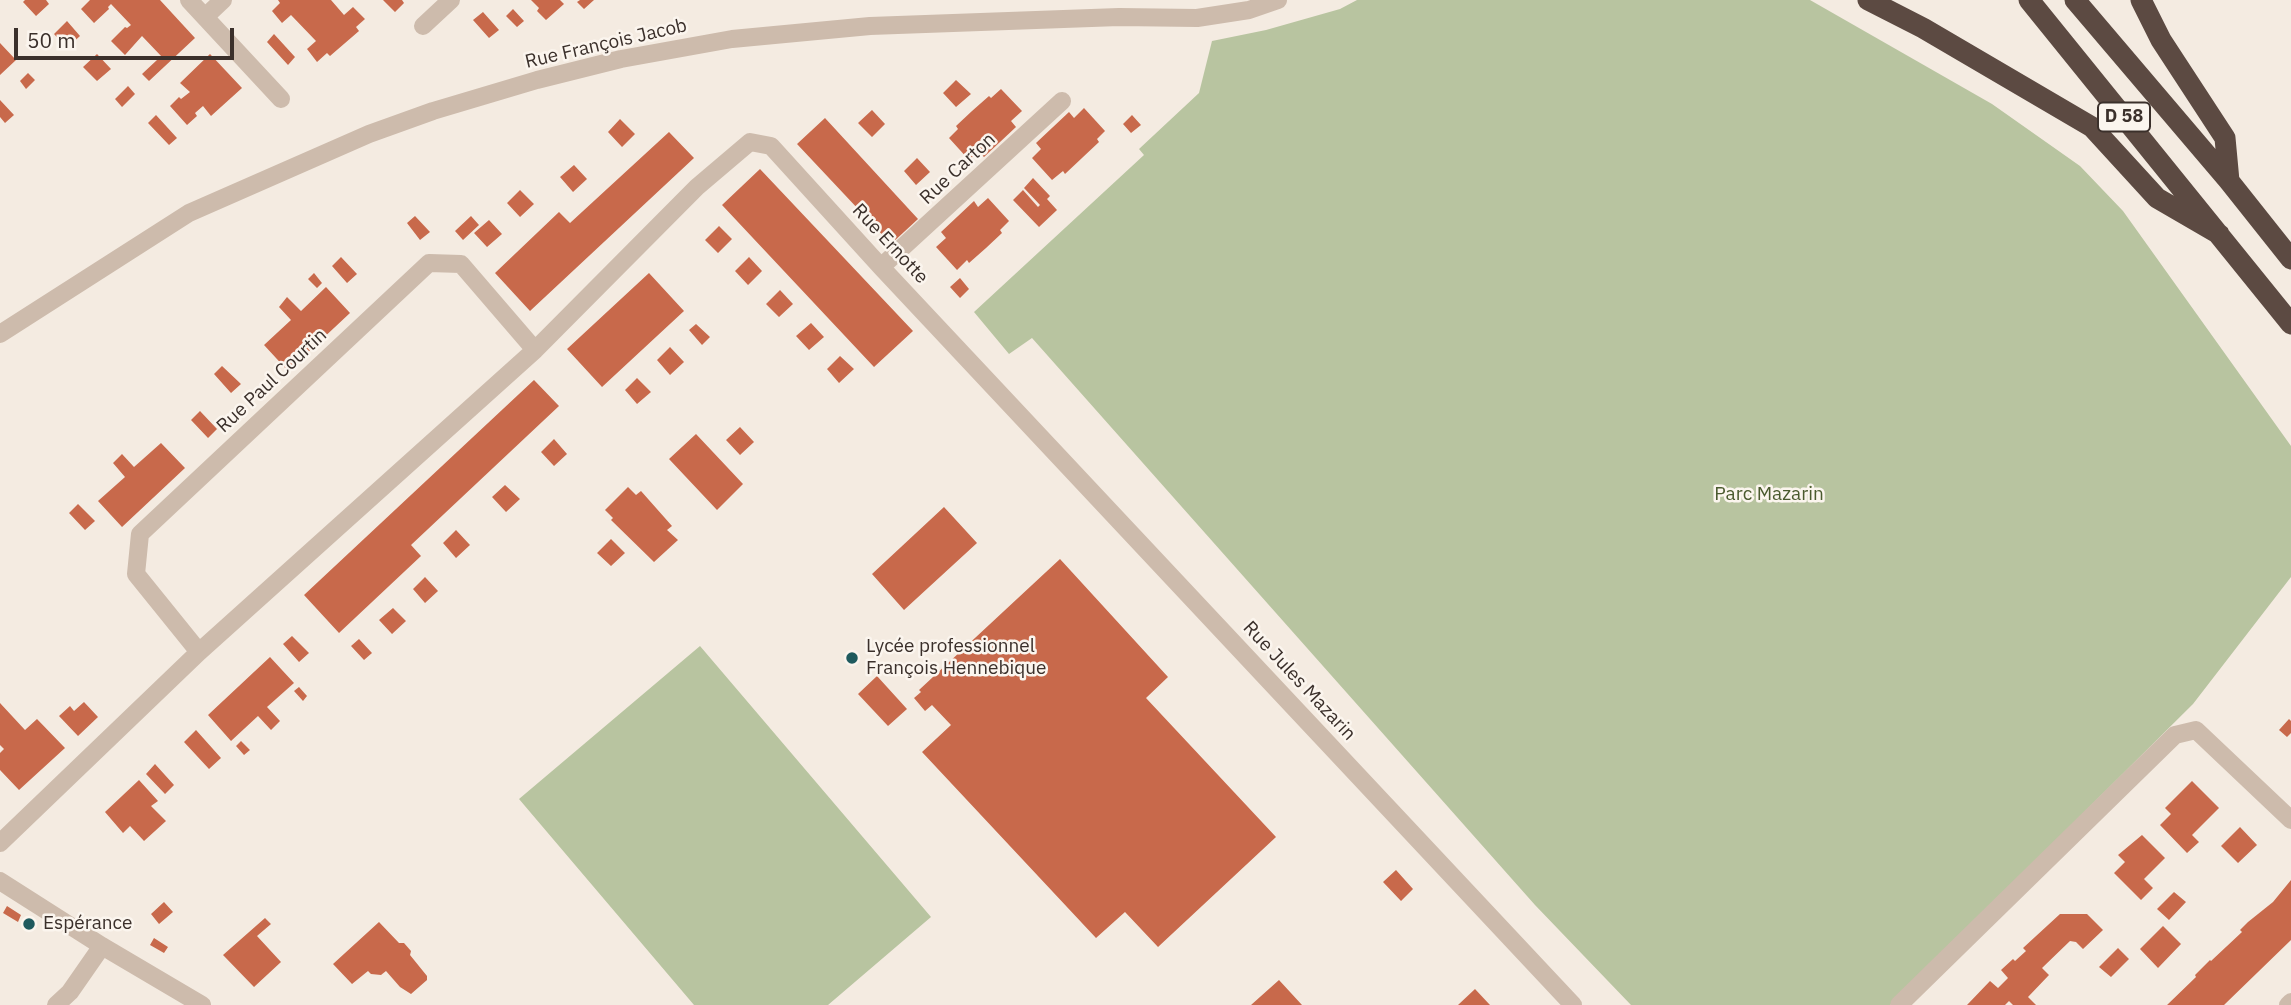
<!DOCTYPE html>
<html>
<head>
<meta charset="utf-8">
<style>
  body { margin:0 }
  #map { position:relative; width:2291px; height:1005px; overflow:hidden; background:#f4ebe1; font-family:"IBM Plex Sans",sans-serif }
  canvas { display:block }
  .scale { position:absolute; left:14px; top:28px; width:220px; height:32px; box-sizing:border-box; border:4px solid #3b302b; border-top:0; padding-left:9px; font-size:21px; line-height:24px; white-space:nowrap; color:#3b302b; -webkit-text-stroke:5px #fbf5ee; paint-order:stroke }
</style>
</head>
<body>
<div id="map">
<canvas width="2291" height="1005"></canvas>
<div class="scale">50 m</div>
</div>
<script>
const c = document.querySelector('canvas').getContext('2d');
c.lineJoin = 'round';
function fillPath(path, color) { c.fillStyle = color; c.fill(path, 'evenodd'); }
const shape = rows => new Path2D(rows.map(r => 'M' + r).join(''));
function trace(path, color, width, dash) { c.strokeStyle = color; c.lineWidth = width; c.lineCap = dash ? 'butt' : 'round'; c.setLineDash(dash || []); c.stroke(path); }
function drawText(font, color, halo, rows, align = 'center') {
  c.font = font + ' "IBM Plex Sans",sans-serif'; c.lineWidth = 5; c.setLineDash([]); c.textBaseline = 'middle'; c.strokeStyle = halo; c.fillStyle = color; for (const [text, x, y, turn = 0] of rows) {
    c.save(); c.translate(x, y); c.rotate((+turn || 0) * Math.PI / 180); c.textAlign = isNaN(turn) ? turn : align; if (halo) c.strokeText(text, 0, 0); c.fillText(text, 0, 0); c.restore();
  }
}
fillPath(shape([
  [1357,0,1810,0,1992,104,2080,166,2123,211,2291,446,2291,577,2193,704,1890,1005,1631,1005,1535,905,1032,338,1009,354,974,312,1144,155,1139,149,1199,93,1212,41,1266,30,1340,9],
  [700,646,931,917,828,1005,694,1005,519,799]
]), '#b8c4a0');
fillPath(shape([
  [25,0,46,0,49,4,36,16,23,2],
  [90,0,160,0,195,38,149,81,142,74,157,60,162,57,142,36,125,55,111,41,125,27,127,28,131,25,111,4,108,7,109,9,94,23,81,9],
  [278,0,331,0,344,15,353,7,365,19,356,27,359,31,330,56,327,53,317,62,307,49,316,41,291,15,282,23,272,11,280,3],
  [383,0,402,0,404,3,395,12],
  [531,0,560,0,564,4,546,20,537,11,539,8],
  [580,0,594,0,584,9,577,2],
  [513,9,524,21,517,27,506,16],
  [483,12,499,30,489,38,473,20],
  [67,21,80,36,67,48,54,34],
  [274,34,295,57,288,65,267,42],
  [0,43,16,60,0,75],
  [97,54,111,69,97,81,83,67],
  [210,54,242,88,211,116,203,106,195,113,197,116,187,125,170,106,179,97,181,99,190,92,180,83],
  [28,73,35,80,26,89,20,81],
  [956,80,971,94,956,107,943,93],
  [128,86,135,94,122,107,115,99],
  [1001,89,1022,111,1011,121,1016,127,984,157,978,151,969,160,949,138,958,129,956,126,972,111,989,96,991,98],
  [0,100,14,115,5,123,0,117],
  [1084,108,1105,131,1097,139,1099,142,1065,174,1063,171,1052,180,1032,158,1041,149,1036,143,1069,112,1074,118],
  [872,110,885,124,872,137,858,123],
  [156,115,177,138,169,145,148,123],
  [1132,115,1141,125,1131,133,1123,124],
  [825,118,918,219,891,244,797,144],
  [620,119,635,134,622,147,608,132],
  [669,132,694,158,530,311,495,273,559,212,570,223],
  [917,158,930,172,916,185,904,171],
  [574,165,587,179,573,192,560,177],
  [760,169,913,331,874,367,722,205],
  [1033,178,1050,196,1047,199,1057,210,1039,227,1013,200,1023,190,1038,207,1040,205,1024,188],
  [520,190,534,204,520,217,507,203],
  [988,198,1009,221,1000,230,1002,233,986,248,969,263,967,260,957,270,936,247,946,238,941,232,974,201,978,207],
  [415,216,430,232,420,240,407,223],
  [471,216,479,225,463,240,455,231],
  [489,220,502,234,487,247,474,233],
  [719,226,732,239,718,253,705,240],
  [341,257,357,274,347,283,332,266],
  [749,257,762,271,748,285,735,271],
  [314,273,322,283,317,288,308,279],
  [649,273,684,311,602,387,567,349],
  [960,278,969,289,960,298,950,287],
  [326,287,350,313,288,371,264,345,291,320,279,307,287,297,301,311],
  [780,290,793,304,779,317,766,304],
  [811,323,824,337,809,350,796,336],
  [696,324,710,337,702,345,689,330],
  [670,347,684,362,670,375,657,360],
  [840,356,854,369,839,383,827,369],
  [222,366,241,384,231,393,214,374],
  [637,378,651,392,637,404,625,390],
  [534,380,559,406,411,545,421,556,339,633,304,595],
  [200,411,217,429,208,438,191,420],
  [740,427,754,442,740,455,726,440],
  [696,434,743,484,717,510,669,459],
  [554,439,567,454,554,466,541,452],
  [161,443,185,468,122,527,98,501,125,477,113,463,122,454,134,467],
  [505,485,520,499,506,512,492,497],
  [628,487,636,495,641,491,672,526,667,530,678,540,654,562,611,520,613,518,605,510],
  [78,504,95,521,85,530,69,513],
  [944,507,977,543,904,610,872,574],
  [456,530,470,545,456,558,443,543],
  [611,539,625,553,611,566,597,553],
  [1060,559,1168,677,1146,698,1276,837,1158,947,1125,912,1096,938,922,752,951,725,932,705,925,711,914,698,921,692,919,690],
  [425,577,438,591,425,603,413,589],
  [393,608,406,621,392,634,379,620],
  [292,636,309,653,299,662,283,644],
  [359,639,372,653,364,660,351,646],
  [270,657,294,683,267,707,280,721,271,730,258,716,231,741,208,715],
  [877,676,907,709,888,726,858,694],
  [299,687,307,696,303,701,294,691],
  [84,702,98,717,78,736,59,716,70,706,74,711],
  [0,703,25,730,37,719,65,748,19,790,0,770,0,753,4,749,0,745],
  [2289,719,2291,721,2291,733,2287,737,2279,730],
  [196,730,221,758,209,769,184,742],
  [241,741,250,750,244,755,236,746],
  [155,764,174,785,165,794,146,774],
  [139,780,158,801,151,806,166,821,144,841,130,826,123,833,105,812],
  [2192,781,2219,808,2192,835,2199,842,2187,853,2160,825,2171,814,2165,808],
  [2240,827,2257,845,2238,863,2221,846],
  [2142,835,2165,858,2144,879,2153,888,2141,900,2114,873,2125,862,2118,855],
  [1396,870,1413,889,1401,901,1383,882],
  [2291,880,2291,940,2224,1005,2167,1005,2196,977,2195,975,2210,960,2211,961,2242,932,2240,930,2248,922,2273,902],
  [2174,892,2186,902,2169,920,2157,909],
  [164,902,173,912,159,924,151,914],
  [7,906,21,915,18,922,3,913],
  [2060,914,2087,914,2103,930,2083,949,2076,942,2070,941,2042,968,2049,975,2028,997,2036,1005,2013,1005,2009,1001,2005,1005,1967,1005,1990,981,1998,988,2008,978,2001,970,2013,959,2015,961,2026,951,2023,948],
  [265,918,271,924,257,936,281,962,254,987,223,955],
  [379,922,399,943,404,943,411,951,410,955,427,976,427,980,411,994,400,987,386,971,381,975,371,974,368,971,352,984,333,964],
  [2163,926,2181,944,2158,968,2140,949],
  [154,938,168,947,164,953,150,945],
  [2118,948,2129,959,2111,977,2099,967],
  [1279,980,1302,1005,1251,1005],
  [1475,989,1490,1005,1458,1005]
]), '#c8694b');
trace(shape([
  [189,0,281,99],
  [205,17,223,0],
  [423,26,451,0],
  [881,267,1062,101],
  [0,334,189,213,369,134,433,111,537,80,621,59,732,39,870,26,1119,17,1197,18,1249,10,1278,0],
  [199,652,136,574,140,534,429,263,461,264,535,350],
  [0,843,199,652,535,350,697,187,750,142,771,146,881,267,1573,1005],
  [0,881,102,946,202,1005],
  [56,1005,70,992,102,946],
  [1899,1005,2175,735,2196,730,2291,820],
  [2288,1005,2291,1002]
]), '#cdbbac', 18);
trace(shape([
  [1868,0,1923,28,2092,127,2157,198,2219,234],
  [2029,0,2291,324],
  [2075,0,2229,181,2291,259],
  [2141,0,2161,40,2225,138,2229,181]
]), '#5c4a42', 21);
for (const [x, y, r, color] of [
  [852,658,7,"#1f5a5e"],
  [29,924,7,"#1f5a5e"]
]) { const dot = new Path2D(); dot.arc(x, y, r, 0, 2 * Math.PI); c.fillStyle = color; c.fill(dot); trace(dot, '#fbf5ee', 2.5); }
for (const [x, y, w] of [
  [2124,117,52]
]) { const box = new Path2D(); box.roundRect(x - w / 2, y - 14.5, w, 29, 5); c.fillStyle = '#fbf5ee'; c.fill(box); trace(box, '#3b302b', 2); }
drawText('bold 18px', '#3b302b', null, [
  ["D 58",2124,117]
]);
drawText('19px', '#3b302b', '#fbf5ee', [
  ["Rue François Jacob",606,44,-13],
  ["Rue Carton",958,169,-43],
  ["Rue Ernotte",890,244,47],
  ["Rue Paul Courtin",272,381,-43],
  ["Rue Jules Mazarin",1299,681,47]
]);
drawText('19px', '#4a5a2e', '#fbf5ee', [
  ["Parc Mazarin",1769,495]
]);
drawText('19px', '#3b302b', '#fbf5ee', [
  ["Lycée professionnel",866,647],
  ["François Hennebique",866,669],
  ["Espérance",43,924]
], 'left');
</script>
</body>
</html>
